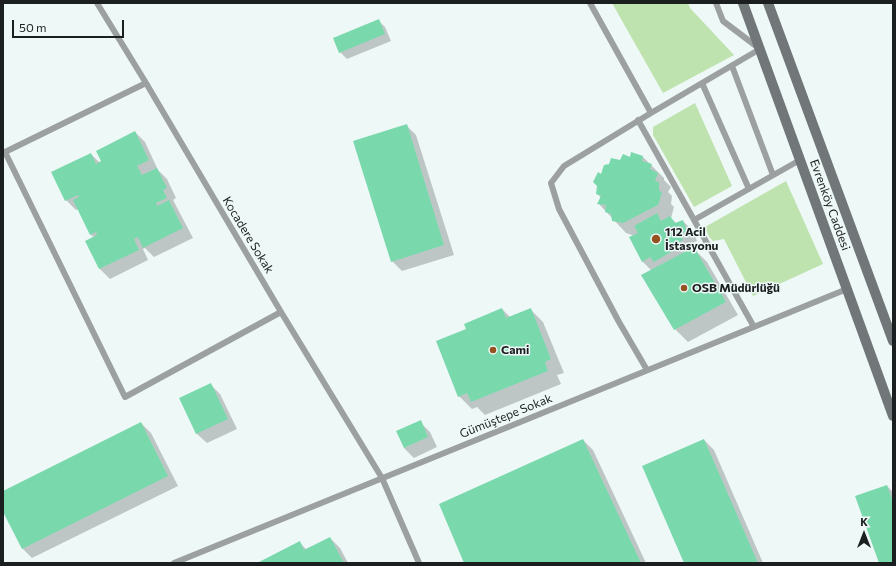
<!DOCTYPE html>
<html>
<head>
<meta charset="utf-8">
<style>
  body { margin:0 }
  #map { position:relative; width:896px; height:566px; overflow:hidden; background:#eef8f7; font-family:Commissioner,sans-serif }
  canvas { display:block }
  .frame { position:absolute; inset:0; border:4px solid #1c1f1f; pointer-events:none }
  .north { position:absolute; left:844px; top:514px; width:40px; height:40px; -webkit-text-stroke:3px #eef8f7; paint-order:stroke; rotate:0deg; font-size:11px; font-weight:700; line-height:16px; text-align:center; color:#1c1f1f }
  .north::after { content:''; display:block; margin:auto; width:14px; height:18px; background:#1c1f1f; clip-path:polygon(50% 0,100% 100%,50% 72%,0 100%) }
  .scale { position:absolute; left:12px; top:20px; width:112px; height:18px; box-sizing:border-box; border:2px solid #1c1f1f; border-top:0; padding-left:5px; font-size:12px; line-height:14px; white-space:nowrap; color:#1c1f1f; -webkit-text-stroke:3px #eef8f7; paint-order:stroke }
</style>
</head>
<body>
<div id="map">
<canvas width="896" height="566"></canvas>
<div class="frame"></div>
<div class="north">K</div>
<div class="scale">50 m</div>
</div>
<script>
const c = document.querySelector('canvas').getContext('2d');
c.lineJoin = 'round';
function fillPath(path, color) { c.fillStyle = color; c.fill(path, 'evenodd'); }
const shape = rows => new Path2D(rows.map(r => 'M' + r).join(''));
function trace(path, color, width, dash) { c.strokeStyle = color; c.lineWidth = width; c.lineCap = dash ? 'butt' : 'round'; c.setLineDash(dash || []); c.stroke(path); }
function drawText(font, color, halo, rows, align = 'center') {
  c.font = font + ' Commissioner,sans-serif'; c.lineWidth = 3; c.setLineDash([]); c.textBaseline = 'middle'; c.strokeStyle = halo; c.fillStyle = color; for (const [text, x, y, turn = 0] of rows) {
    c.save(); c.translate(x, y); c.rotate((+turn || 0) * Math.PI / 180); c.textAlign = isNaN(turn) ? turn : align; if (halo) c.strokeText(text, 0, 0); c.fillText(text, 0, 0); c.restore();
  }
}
fillPath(shape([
  [612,3,688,3,690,8,734,55,663,93],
  [695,103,732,186,694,207,653,135,653,127],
  [786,181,823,264,753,296,724,239,713,241,709,237,705,227]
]), '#bfe3ae');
fillPath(shape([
  [379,21,385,27,391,41,347,59,340,52],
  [406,125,416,135,454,255,402,271,392,261],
  [135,132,145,142,158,170,167,179,176,198,173,200,193,238,154,257,145,248,143,249,148,260,110,279,100,269,86,241,94,237,91,235,78,209,76,210,66,200,91,154,100,163],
  [642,156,664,178,664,180,671,187,668,192,672,196,671,204,674,207,671,218,677,224,683,221,693,231,697,241,688,245,692,250,694,249,707,262,738,315,688,342,675,329,652,271,643,262,631,238,635,236,626,233,599,204,601,198,597,193,602,175,621,161,631,158],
  [502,309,510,317,530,309,543,322,564,373,557,375,561,384,485,415,477,407,472,409,459,396,468,329],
  [210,384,220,394,237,429,207,443,197,434,180,399],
  [420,422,430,432,437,447,414,458,404,448],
  [141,423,151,433,178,486,32,558,23,549,3,510,3,492],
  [583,440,593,450,646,563,465,563],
  [704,440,714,450,763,563,685,563],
  [887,486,893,492,893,563,880,563],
  [330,538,340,548,348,563,259,563,300,543,306,549]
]), '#0003');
fillPath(shape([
  [379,19,385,34,339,53,333,38],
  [407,124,444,245,391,262,353,141],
  [135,131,149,160,137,166,142,175,157,168,167,188,163,190,167,198,156,203,157,206,169,200,183,228,143,248,138,237,134,239,139,250,99,269,85,241,97,235,96,232,90,235,73,200,79,197,78,195,65,201,51,172,91,153,96,164,101,161,96,151],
  [631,152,643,156,642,161,652,164,650,169,658,173,655,181,659,182,659,190,662,193,658,205,623,223,612,221,611,214,605,212,606,205,597,204,601,196,596,194,597,186,593,182,598,172,601,174,604,165,609,164,611,158,620,160,623,154,630,157],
  [657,213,661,221,670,216,675,223,683,220,687,231,679,235,683,240,674,245,676,249,654,262,650,257,642,262,629,237,638,233,634,226],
  [694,247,726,302,674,330,641,275],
  [502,308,506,318,531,308,551,359,545,362,548,371,471,402,467,393,458,397,436,341,466,329,464,324],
  [211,383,228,419,196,434,179,398],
  [421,420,428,437,404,448,396,431],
  [141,422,168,476,22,549,3,512,3,491],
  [583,439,641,563,464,563,439,504],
  [704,439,758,563,684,563,642,466],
  [887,485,893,502,893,563,879,563,855,496],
  [330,537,344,563,257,563,300,541,304,550]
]), '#79d9ad');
trace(shape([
  [97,3,146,83,281,312,382,478,419,563],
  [590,3,651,113],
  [732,66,773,175],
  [146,83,5,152,125,397,281,312],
  [702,83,749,189],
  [638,120,754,327],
  [694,220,800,160],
  [647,370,619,322,559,209,551,183,564,166,651,113,760,49,723,21,716,3],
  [174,563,847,289]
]), '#9ca0a1', 6);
trace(shape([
  [743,3,893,416],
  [768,3,893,341]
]), '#717779', 10);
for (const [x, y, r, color] of [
  [656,239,5,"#93521f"],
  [684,288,4,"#93521f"],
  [493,350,4,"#93521f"]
]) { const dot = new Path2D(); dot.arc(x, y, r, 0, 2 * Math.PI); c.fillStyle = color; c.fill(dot); trace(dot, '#eef8f7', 1.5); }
drawText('12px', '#1c1f1f', '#eef8f7', [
  ["Evrenköy Caddesi",830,205,70],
  ["Kocadere Sokak",248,235,59],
  ["Gümüştepe Sokak",506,416,-22]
]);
drawText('bold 12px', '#1c1f1f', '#eef8f7', [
  ["112 Acil",665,232],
  ["İstasyonu",665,246],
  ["OSB Müdürlüğü",692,288],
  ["Cami",501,350]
], 'left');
</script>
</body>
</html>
